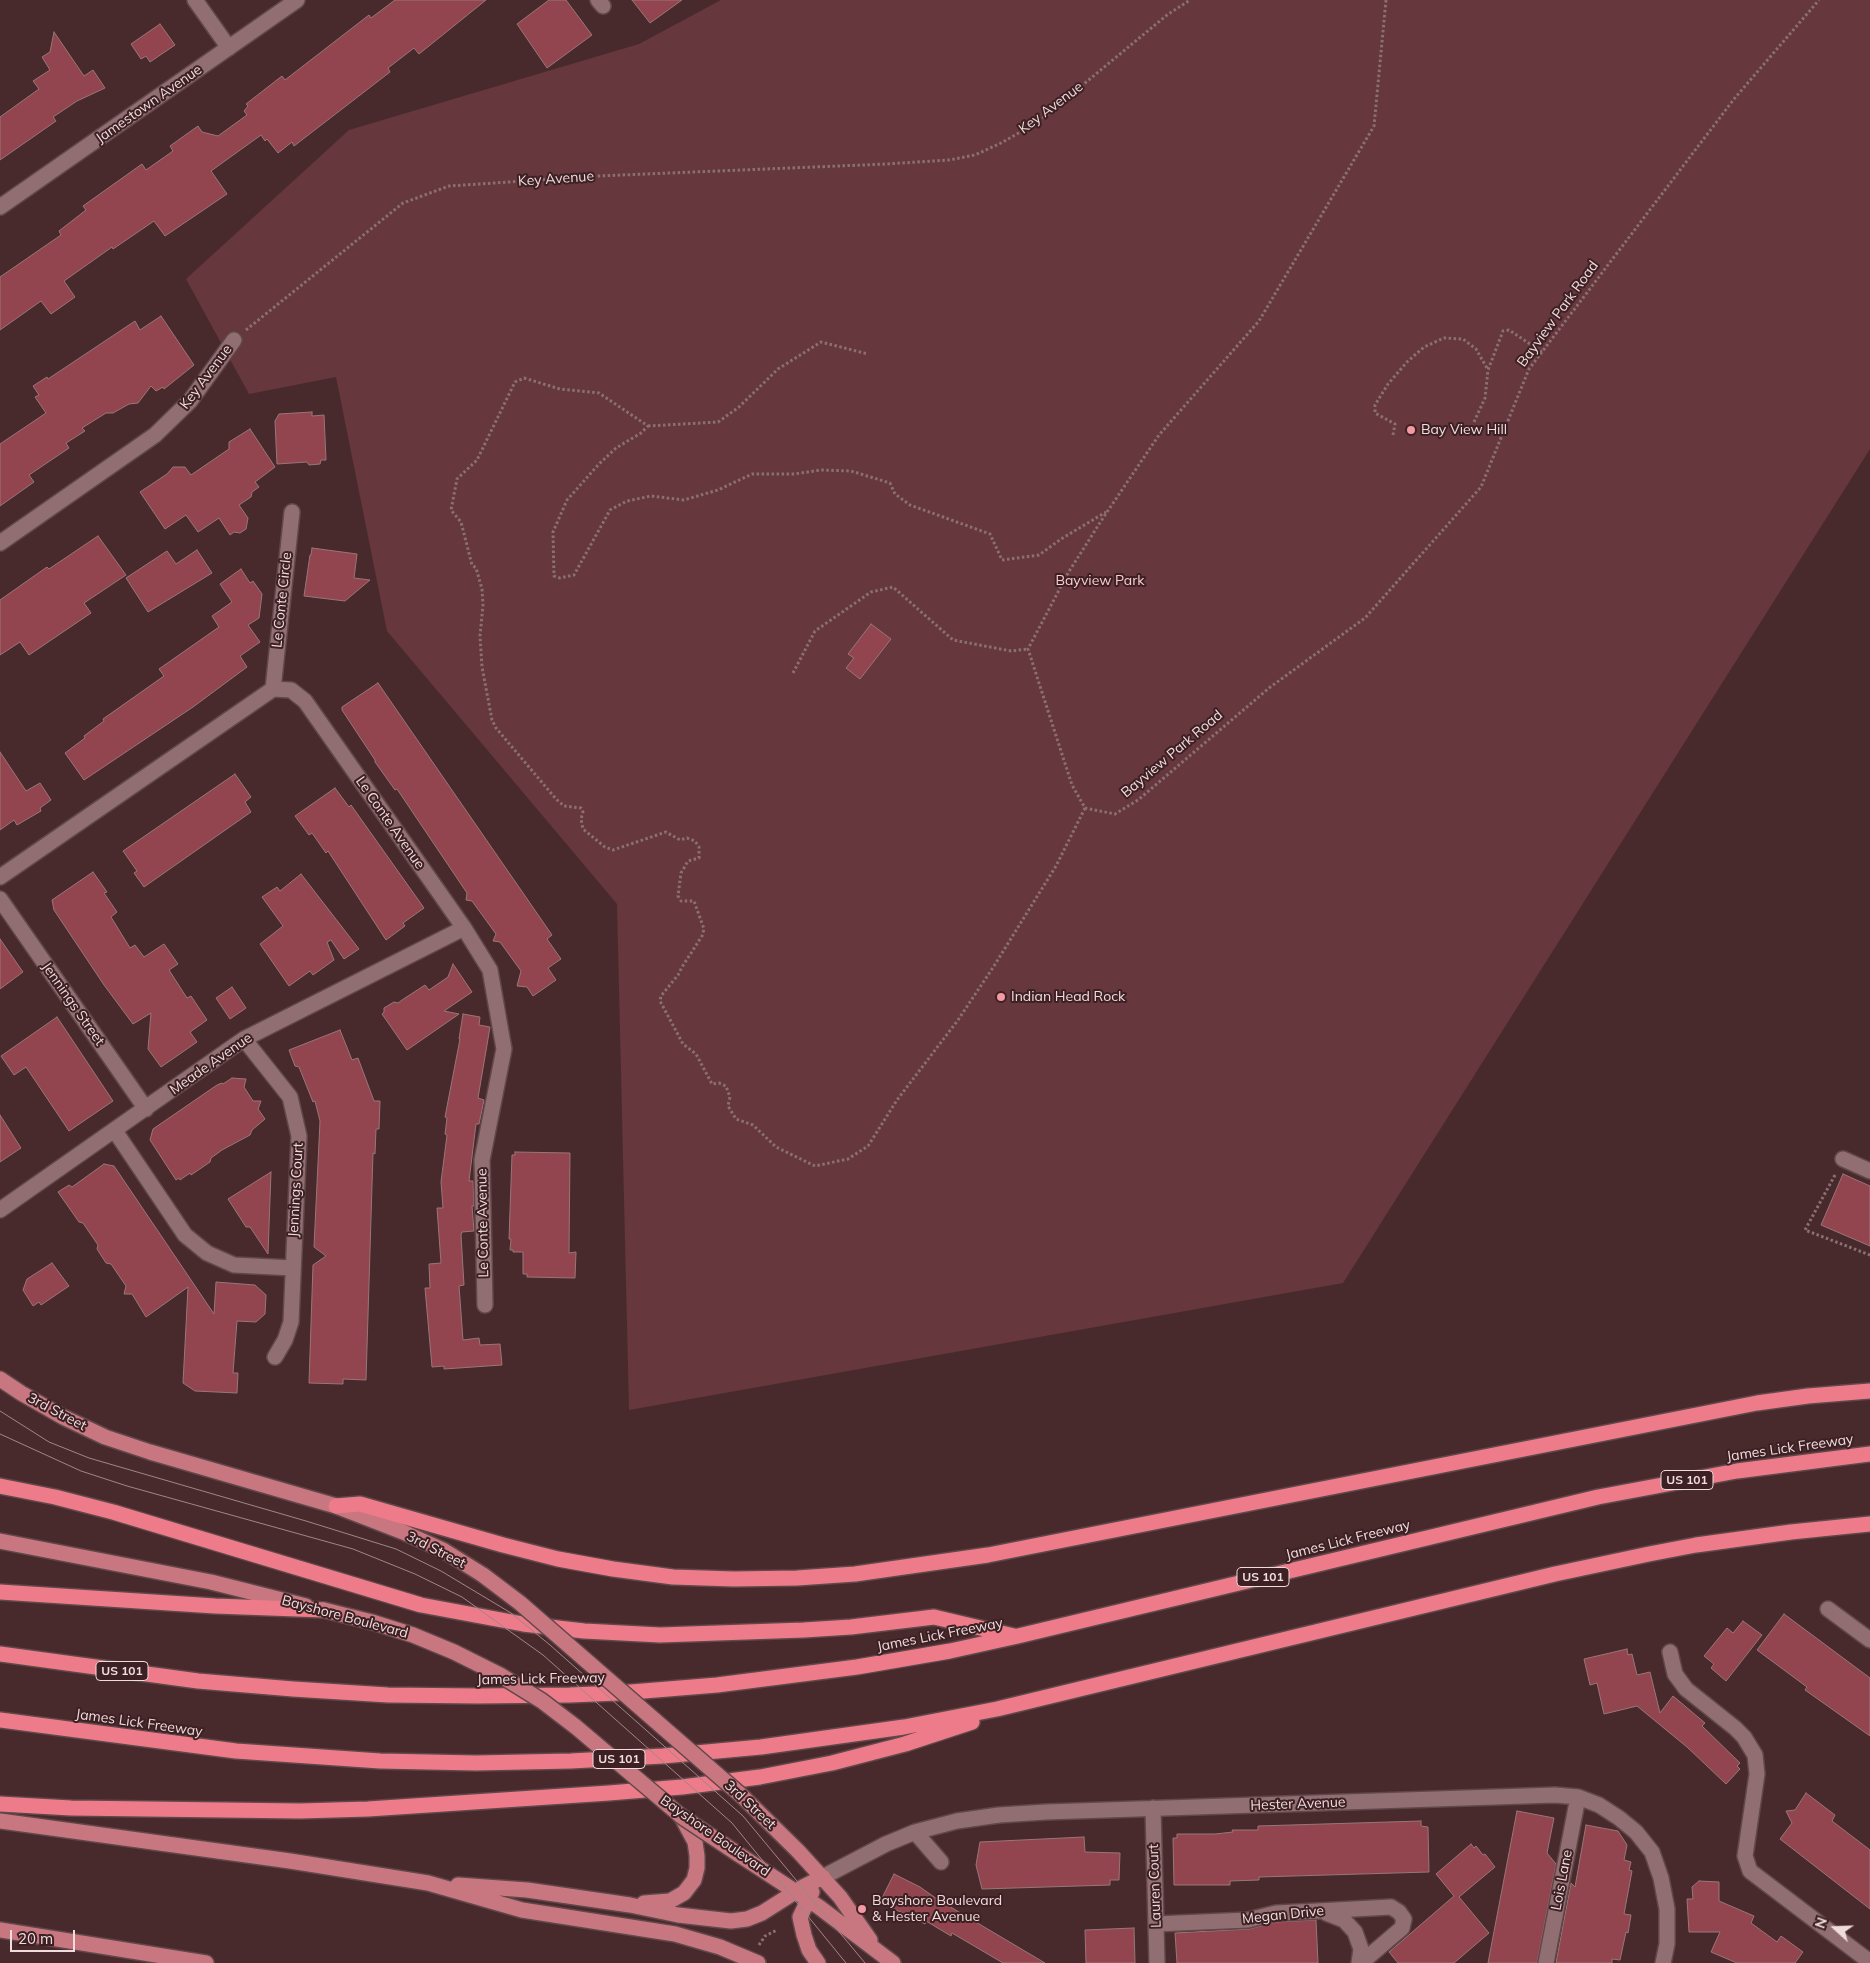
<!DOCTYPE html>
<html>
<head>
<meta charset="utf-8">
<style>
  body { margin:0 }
  #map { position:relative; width:1870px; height:1963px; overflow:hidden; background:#482a2d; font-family:Mulish,sans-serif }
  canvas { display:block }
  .north { position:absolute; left:1810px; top:1903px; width:50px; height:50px; -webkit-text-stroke:4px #3d2023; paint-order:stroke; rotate:290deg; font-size:14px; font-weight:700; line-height:20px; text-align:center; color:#f0dcdd }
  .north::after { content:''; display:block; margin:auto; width:18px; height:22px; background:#f0dcdd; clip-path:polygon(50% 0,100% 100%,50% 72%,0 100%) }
  .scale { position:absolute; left:10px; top:1930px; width:65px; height:22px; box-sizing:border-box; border:2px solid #f0dcdd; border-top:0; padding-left:6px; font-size:15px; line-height:18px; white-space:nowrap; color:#f0dcdd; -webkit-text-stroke:4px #3d2023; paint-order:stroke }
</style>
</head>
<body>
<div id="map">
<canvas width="1870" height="1963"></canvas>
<div class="north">N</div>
<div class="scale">20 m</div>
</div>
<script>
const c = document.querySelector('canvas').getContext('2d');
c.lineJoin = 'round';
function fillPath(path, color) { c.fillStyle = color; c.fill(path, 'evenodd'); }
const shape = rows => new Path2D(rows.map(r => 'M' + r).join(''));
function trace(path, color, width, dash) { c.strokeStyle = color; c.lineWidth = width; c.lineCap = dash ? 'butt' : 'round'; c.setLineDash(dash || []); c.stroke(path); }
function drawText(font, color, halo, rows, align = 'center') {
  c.font = font + ' Mulish,sans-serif'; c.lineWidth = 4; c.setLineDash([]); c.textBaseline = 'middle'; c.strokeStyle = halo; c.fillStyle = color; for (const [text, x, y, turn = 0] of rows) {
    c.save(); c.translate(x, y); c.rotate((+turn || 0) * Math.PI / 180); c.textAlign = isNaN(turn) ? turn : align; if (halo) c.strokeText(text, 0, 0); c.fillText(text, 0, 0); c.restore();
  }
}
fillPath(shape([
  [721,0,1870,0,1870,449,1343,1283,629,1410,617,904,387,631,336,377,249,394,186,279,349,130,639,44]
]), '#66373c');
const building = shape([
  [395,0,486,0,419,54,414,48,388,68,390,72,294,146,292,142,278,153,267,139,265,141,261,135,211,171,227,194,165,236,154,221,113,249,112,247,64,281,75,297,51,314,41,301,0,330,0,277,61,235,59,231,86,210,83,206,142,164,146,170,173,151,170,146,198,126,202,132,218,136,247,115,244,111,248,106,246,104,282,76,285,80,369,15,371,18,395,0],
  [549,0,566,0,592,35,547,68,517,24,549,0],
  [632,0,682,0,650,23,632,0],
  [160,24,175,45,150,62,146,56,141,59,131,44,160,24],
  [54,32,84,76,93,70,105,88,77,101,53,117,56,121,0,160,0,117,39,89,33,81,50,70,42,57,50,52,54,32],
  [161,316,194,365,164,389,163,387,156,391,151,386,138,403,129,404,113,413,106,413,82,428,85,431,66,443,69,448,29,475,34,482,0,506,0,444,46,413,35,397,39,395,33,386,47,377,48,379,135,321,140,330,161,316],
  [312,412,312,416,324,415,326,460,321,460,320,464,309,465,307,462,277,464,275,421,279,414,312,412],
  [250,429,275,467,255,482,259,487,252,492,251,497,239,505,248,518,246,529,240,533,234,532,230,535,219,518,198,532,186,515,165,529,140,492,167,474,173,467,185,467,191,475,229,449,229,442,250,429],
  [98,536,126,575,84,603,91,613,29,655,20,642,0,655,0,600,47,567,49,569,98,536],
  [312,548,357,554,354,578,370,580,345,601,304,596,310,555,311,555,312,548],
  [197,550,212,573,148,612,126,578,167,551,176,564,197,550],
  [241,569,250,583,253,581,262,594,259,618,248,625,260,642,240,656,247,667,193,707,84,780,65,753,85,738,84,736,104,721,103,719,164,676,159,669,219,627,212,616,232,602,220,584,241,569],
  [871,624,891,639,860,679,846,668,854,658,848,654,871,624],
  [378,683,552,935,547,939,561,959,548,968,556,980,533,996,527,987,517,986,521,971,500,942,493,941,496,934,472,901,466,900,467,893,397,789,395,790,375,762,375,760,342,710,342,707,378,683],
  [0,752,26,791,40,783,51,800,40,808,41,811,17,825,14,820,0,830,0,752],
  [235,774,251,797,245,802,251,812,144,887,134,873,137,871,123,851,235,774],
  [335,788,349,807,351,805,424,908,403,923,405,926,386,940,328,851,326,853,312,833,309,835,295,816,335,788],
  [93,872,107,892,104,893,117,912,111,917,130,948,135,945,144,957,164,944,178,964,169,970,187,998,191,996,207,1020,190,1032,197,1042,161,1067,148,1049,151,1013,133,1024,104,985,54,910,52,900,93,872],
  [301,874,359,949,344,959,331,940,327,942,334,960,313,975,310,971,289,986,260,944,283,926,262,897,277,887,280,891,301,874],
  [0,939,23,972,0,989,0,939],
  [453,964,472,992,444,1011,459,1014,407,1050,382,1014,384,1012,384,1008,394,1002,398,1003,402,1000,425,985,429,990,448,977,453,964],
  [232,987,246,1008,230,1019,216,998,232,987],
  [463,1014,480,1017,479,1025,490,1027,478,1098,484,1100,479,1124,476,1124,469,1181,473,1181,474,1206,472,1206,474,1231,462,1232,461,1235,464,1285,459,1286,463,1340,479,1338,480,1345,500,1344,502,1365,444,1369,444,1366,432,1367,425,1288,430,1288,429,1264,441,1263,437,1208,443,1208,441,1182,447,1135,445,1134,447,1118,445,1117,460,1039,459,1039,463,1014],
  [57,1017,113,1101,69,1131,26,1067,14,1075,1,1056,57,1017],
  [340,1030,352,1060,358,1058,374,1101,380,1101,379,1129,376,1129,375,1154,373,1153,366,1380,343,1379,343,1384,309,1383,313,1265,326,1256,314,1247,320,1121,315,1101,313,1102,299,1067,295,1066,289,1050,340,1030],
  [232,1078,246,1079,244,1087,253,1101,261,1101,258,1109,265,1119,252,1130,250,1135,222,1150,211,1158,210,1162,191,1175,190,1173,180,1180,179,1178,176,1180,150,1140,153,1129,217,1085,222,1083,223,1084,232,1078],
  [0,1115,21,1148,0,1162,0,1115],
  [515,1152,570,1153,569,1253,576,1252,575,1278,527,1277,527,1274,523,1274,523,1252,513,1252,513,1250,510,1250,511,1239,509,1239,512,1155,515,1155,515,1152],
  [104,1164,114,1166,214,1314,216,1282,255,1285,266,1295,265,1314,256,1322,237,1321,233,1373,238,1373,237,1393,195,1391,183,1383,188,1287,146,1317,132,1294,124,1294,126,1286,111,1264,106,1263,97,1249,98,1245,83,1223,79,1222,58,1192,69,1185,72,1187,104,1164],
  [271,1172,268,1254,250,1227,246,1227,228,1199,271,1172],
  [1843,1174,1870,1186,1870,1246,1821,1225,1843,1174],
  [52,1263,69,1286,41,1305,39,1302,33,1306,23,1290,27,1279,52,1263],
  [1784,1614,1870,1678,1870,1736,1805,1690,1807,1687,1757,1650,1784,1614],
  [1743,1621,1762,1635,1726,1681,1711,1668,1714,1664,1704,1656,1727,1628,1733,1633,1743,1621],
  [1627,1649,1628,1655,1632,1654,1637,1675,1650,1672,1660,1713,1673,1696,1705,1723,1702,1726,1740,1763,1737,1766,1740,1769,1726,1784,1687,1747,1637,1706,1604,1714,1597,1683,1590,1685,1584,1659,1627,1649],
  [1806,1793,1835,1815,1832,1821,1870,1850,1870,1909,1780,1839,1792,1823,1786,1811,1795,1810,1806,1793],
  [1517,1811,1554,1818,1547,1853,1556,1864,1537,1963,1488,1963,1517,1811],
  [1421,1821,1421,1826,1428,1827,1429,1872,1259,1877,1259,1880,1230,1881,1230,1885,1174,1885,1173,1838,1177,1838,1177,1834,1215,1834,1233,1832,1232,1830,1258,1830,1258,1826,1421,1821],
  [1586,1825,1618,1831,1627,1845,1624,1860,1631,1862,1629,1870,1632,1871,1624,1914,1631,1915,1628,1933,1626,1932,1620,1960,1612,1959,1612,1963,1556,1963,1571,1883,1575,1887,1586,1825],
  [1084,1837,1085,1852,1120,1853,1119,1880,1110,1880,1110,1885,982,1889,976,1865,980,1842,1084,1837],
  [1471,1844,1474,1848,1476,1846,1483,1855,1485,1854,1495,1867,1459,1897,1489,1933,1454,1963,1398,1963,1389,1952,1454,1896,1436,1874,1471,1844],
  [894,1874,920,1887,937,1899,1045,1963,1003,1963,952,1933,951,1936,926,1921,925,1924,880,1902,894,1874],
  [1699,1881,1719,1882,1719,1901,1754,1916,1751,1923,1777,1942,1781,1936,1803,1952,1795,1963,1737,1963,1711,1952,1720,1932,1689,1932,1687,1899,1693,1899,1692,1887,1699,1881],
  [1316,1920,1318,1963,1177,1963,1175,1933,1249,1929,1277,1922,1316,1920],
  [1134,1928,1135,1963,1086,1963,1085,1930,1134,1928]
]);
fillPath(building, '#93454f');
trace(building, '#997678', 1);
const minor = shape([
  [195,0,229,48],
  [598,0,603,6],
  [0,207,297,0],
  [0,543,155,435,190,401,234,340],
  [273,689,292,512],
  [0,877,273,689,291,690,305,701,464,928,490,970,504,1049,482,1160,485,1305],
  [0,899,146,1109],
  [244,1039,290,1097,299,1136,291,1322,285,1340,275,1357],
  [115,1131,185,1235,207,1253,234,1265,293,1268],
  [1843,1159,1870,1171],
  [0,1210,244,1039,464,928],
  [1828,1609,1870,1640],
  [1670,1652,1675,1674,1686,1689,1735,1728,1744,1737,1755,1755,1757,1774,1745,1856,1750,1871,1870,1962],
  [1153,1808,1157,1963],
  [915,1832,941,1862],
  [823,1877,886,1844,915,1832,957,1821,999,1815,1046,1812,1555,1795,1578,1797,1599,1805,1619,1818,1636,1832,1652,1852,1661,1878,1667,1909,1667,1944,1663,1963],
  [1326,1913,1344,1920,1355,1932,1361,1949,1359,1963],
  [1156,1924,1248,1920,1276,1913,1317,1911,1391,1907,1399,1912,1404,1919,1402,1928,1361,1963],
  [1546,1963,1578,1797]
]);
const major = shape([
  [0,1379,21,1393,63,1417,105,1437,150,1452,336,1506,403,1532,443,1550,483,1575],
  [0,1541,211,1582,306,1606],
  [0,1821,290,1861,428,1883,522,1910,675,1934,720,1947,758,1963],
  [798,1851,840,1897,870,1940],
  [738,1854,819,1907,893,1963],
  [458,1885,527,1890,630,1905,678,1915,731,1921,747,1919,762,1913,803,1887,823,1877],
  [812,1892,800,1917,804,1935,809,1950,818,1963],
  [644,1903,670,1901,684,1893,694,1880,697,1868,697,1856,695,1842,681,1816],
  [0,1930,206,1963]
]);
const highway = shape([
  [0,1486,55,1497,113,1512,421,1605,523,1624,584,1631,660,1635,804,1630,851,1627,934,1617,1014,1636],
  [336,1506,360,1504,503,1545,558,1559,613,1569,673,1577,734,1579,797,1578,855,1574,988,1555,1757,1403,1808,1396,1870,1391],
  [0,1592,215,1606,324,1610],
  [0,1654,198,1681,293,1689,388,1695,478,1696,570,1695,619,1693,717,1685,857,1667,950,1651,1018,1636,1598,1497,1737,1471,1870,1454],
  [0,1720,236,1751,380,1761,476,1763,571,1761,663,1756,761,1747,904,1727,997,1709,1555,1574,1649,1554,1696,1545,1791,1532,1870,1524],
  [0,1804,71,1808,300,1811,368,1809,609,1793,682,1787,760,1777,832,1763,905,1744,972,1722]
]);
trace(minor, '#604749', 18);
trace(major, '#604749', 18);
trace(highway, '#604749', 18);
trace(shape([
  [1386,0,1374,126,1259,321,1159,435,1103,518,1068,573,1028,649,1072,785,1085,808,1115,814,1138,800,1269,688,1365,618,1481,487,1529,369,1734,99,1819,0],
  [246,330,403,203,449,186,598,176,886,164,949,160,975,155,1001,143,1038,122,1167,15,1190,0],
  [1474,422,1485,398,1488,370,1503,331,1509,330,1542,352],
  [648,426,718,422,739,407,778,369,821,342,868,354],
  [1393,435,1395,424,1375,413,1375,405,1388,384,1407,362,1424,347,1444,338,1463,339,1476,349,1488,370],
  [793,673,815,631,871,592,893,587,953,640,1011,651,1028,649],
  [1085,808,1056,866,994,966,958,1020,897,1100,868,1146,848,1159,815,1166,776,1147,753,1125,736,1119,728,1106,730,1097,726,1086,719,1083,712,1084,696,1054,683,1044,660,1001,661,996,678,975,682,967,702,936,704,929,694,901,681,901,678,896,681,873,688,861,699,858,699,847,695,841,687,838,680,840,666,832,613,850,605,847,583,829,581,819,583,812,581,808,564,806,556,799,496,728,492,720,482,667,480,636,483,605,482,589,476,568,472,565,461,522,451,510,457,479,477,460,515,382,524,378,560,389,599,393,648,426,641,433,616,448,599,464,567,500,553,532,554,576,560,578,574,575,610,510,627,501,651,496,684,500,718,490,752,474,794,474,821,470,851,471,890,483,895,494,910,505,990,534,1002,560,1039,555,1061,539,1106,512],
  [1835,1175,1805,1230,1870,1255],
  [759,1945,765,1936,777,1930]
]), '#8a7072', 3, [2.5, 2.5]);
trace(minor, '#916e71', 15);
trace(major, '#c8767f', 15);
trace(highway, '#ed7b89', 15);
trace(shape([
  [0,1411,49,1442,89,1458,306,1521,396,1549,441,1571,511,1613,550,1645,743,1816,865,1963],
  [0,1434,81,1471,127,1486,353,1549,415,1574,462,1597,543,1655,732,1823,846,1963]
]), '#9f8688', 1);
const majorBridge = shape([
  [483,1575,520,1603,743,1797,798,1851],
  [324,1610,372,1622,413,1635,454,1652,500,1675,542,1701,576,1727,681,1816,738,1854]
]);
trace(majorBridge, '#604749', 18, []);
trace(majorBridge, '#c8767f', 15);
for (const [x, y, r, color] of [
  [1411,430,5,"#f49aa3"],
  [1001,997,5,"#f49aa3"],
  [862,1909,5,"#f49aa3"]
]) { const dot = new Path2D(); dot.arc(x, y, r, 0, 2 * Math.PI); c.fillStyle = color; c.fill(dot); trace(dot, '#3d2023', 2); }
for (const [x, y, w] of [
  [1687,1480,52],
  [1263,1577,52],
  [122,1671,52],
  [619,1759,52]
]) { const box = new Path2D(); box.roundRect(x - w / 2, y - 9.5, w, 19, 4); c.fillStyle = '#3d2023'; c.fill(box); trace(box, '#f0dcdd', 1); }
drawText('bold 12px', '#f0dcdd', null, [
  ["US 101",1687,1480],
  ["US 101",1263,1577],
  ["US 101",122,1671],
  ["US 101",619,1759]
]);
drawText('14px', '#f0dcdd', '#3d2023', [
  ["Jamestown Avenue",149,104,-35],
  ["Key Avenue",1051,108,-37],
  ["Key Avenue",556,179,-4],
  ["Bayview Park Road",1558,314,-54],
  ["Key Avenue",206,377,-53],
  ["Le Conte Circle",282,600,-84],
  ["Bayview Park Road",1172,754,-40],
  ["Le Conte Avenue",390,823,55],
  ["Jennings Street",73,1004,55],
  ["Meade Avenue",211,1064,-35],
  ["Jennings Court",296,1190,-87],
  ["Le Conte Avenue",483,1223,-91],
  ["3rd Street",57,1412,28],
  ["James Lick Freeway",1790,1448,-8],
  ["James Lick Freeway",1348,1540,-14],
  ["3rd Street",436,1550,27],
  ["Bayshore Boulevard",345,1617,15],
  ["James Lick Freeway",940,1635,-11],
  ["James Lick Freeway",541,1679,-1],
  ["James Lick Freeway",139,1723,8],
  ["Hester Avenue",1298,1804,-2],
  ["3rd Street",750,1805,43],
  ["Bayshore Boulevard",715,1836,35],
  ["Lois Lane",1562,1880,-79],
  ["Lauren Court",1155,1886,-92],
  ["Megan Drive",1283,1915,-6]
]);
drawText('14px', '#f0dcdd', '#3d2023', [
  ["Bay View Hill",1421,430],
  ["Indian Head Rock",1011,997],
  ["Bayshore Boulevard",872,1901],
  ["& Hester Avenue",872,1917]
], 'left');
drawText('14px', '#fccccf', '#3d2023', [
  ["Bayview Park",1100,581]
]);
</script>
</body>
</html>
